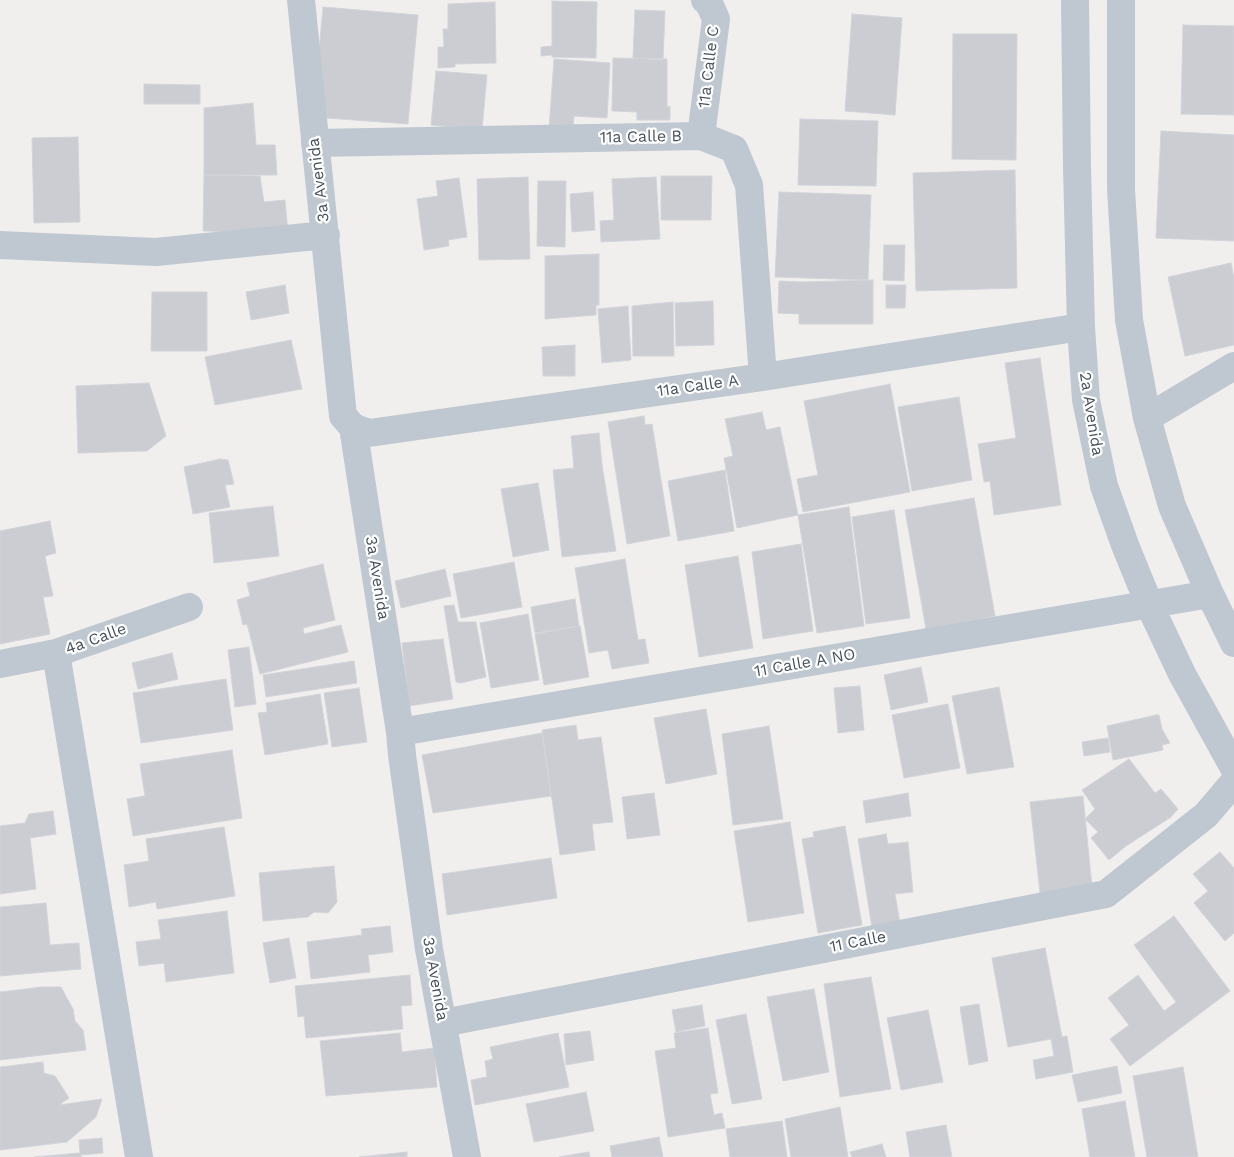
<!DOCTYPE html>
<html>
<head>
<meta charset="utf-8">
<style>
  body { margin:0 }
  canvas { display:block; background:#f1eeee }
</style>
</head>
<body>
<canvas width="1234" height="1157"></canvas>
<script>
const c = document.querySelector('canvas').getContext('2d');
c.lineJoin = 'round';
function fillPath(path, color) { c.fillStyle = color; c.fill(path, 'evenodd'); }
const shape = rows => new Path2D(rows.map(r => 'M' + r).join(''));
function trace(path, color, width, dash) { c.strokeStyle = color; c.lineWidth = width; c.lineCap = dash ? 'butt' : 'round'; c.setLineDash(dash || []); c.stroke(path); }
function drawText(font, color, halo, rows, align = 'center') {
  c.font = font + ' "Work Sans",sans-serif'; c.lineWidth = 4.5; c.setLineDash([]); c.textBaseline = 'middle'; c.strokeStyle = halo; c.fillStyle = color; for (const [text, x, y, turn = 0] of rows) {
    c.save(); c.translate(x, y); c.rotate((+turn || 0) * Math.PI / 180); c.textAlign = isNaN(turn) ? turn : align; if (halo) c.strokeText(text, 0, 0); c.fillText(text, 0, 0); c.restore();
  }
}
const building = shape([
  [552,1,597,2,596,58,552,57,552,55,541,56,541,47,552,46,552,1],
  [495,2,496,63,455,64,455,67,438,68,438,47,444,47,443,29,448,29,448,4,495,2],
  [323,7,418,15,408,124,313,117,323,7],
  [635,10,665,11,663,60,633,58,635,10],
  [852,14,902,18,895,115,845,111,852,14],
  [1183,25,1234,26,1234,115,1181,114,1183,25],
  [953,34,1017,34,1016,160,952,159,953,34],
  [613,58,667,59,667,107,670,106,670,120,637,120,637,112,612,111,613,58],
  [554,59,610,63,607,118,574,116,573,131,549,129,554,59],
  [436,71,487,75,482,130,431,125,436,71],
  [144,84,200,85,200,104,144,104,144,84],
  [253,103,256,145,275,145,277,175,204,175,204,108,253,103],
  [800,119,878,121,876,186,798,185,800,119],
  [1161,131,1234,135,1234,241,1156,238,1161,131],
  [78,137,80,222,34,223,32,138,78,137],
  [1015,170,1017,288,916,291,913,173,1015,170],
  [204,175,260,176,264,202,285,200,288,233,203,231,204,175],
  [661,176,712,176,711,220,661,220,661,176],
  [528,177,530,259,479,260,477,179,528,177],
  [656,177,660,239,601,242,600,221,614,220,612,179,656,177],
  [459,178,467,237,448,240,449,246,424,250,417,199,438,196,436,181,459,178],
  [538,181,566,181,565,247,537,246,538,181],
  [593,192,595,230,572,232,570,194,593,192],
  [779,192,871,195,868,280,775,277,779,192],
  [884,245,905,245,904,281,883,280,884,245],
  [599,254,599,305,596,305,596,315,545,319,545,256,599,254],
  [1231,263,1234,279,1234,345,1185,356,1168,277,1231,263],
  [873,280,873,324,799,324,799,314,778,313,779,281,802,282,873,280],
  [285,285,289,313,251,320,246,292,285,285],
  [886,285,906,285,905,308,886,308,886,285],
  [152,292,207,292,207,351,151,351,152,292],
  [713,301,714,345,676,346,675,303,713,301],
  [673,302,674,356,633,356,632,306,673,302],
  [628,306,631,360,602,363,598,309,628,306],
  [291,340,302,389,215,405,205,357,291,340],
  [575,345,575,376,543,376,542,347,575,345],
  [1040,358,1061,505,994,515,990,481,984,482,978,444,1016,438,1005,363,1040,358],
  [149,383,166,436,147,451,78,453,76,386,149,383],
  [890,384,910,492,803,512,797,479,818,475,804,401,890,384],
  [959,397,972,480,912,491,898,407,959,397],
  [762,412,766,430,780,427,798,515,737,528,724,458,733,456,725,419,762,412],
  [644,416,645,425,652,424,670,536,627,544,608,422,644,416],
  [599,433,602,465,616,551,562,557,553,470,574,468,571,436,599,433],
  [220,459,228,460,234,484,225,485,230,507,193,514,184,467,220,459],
  [725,470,734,531,678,541,668,481,725,470],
  [538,483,549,550,513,557,501,489,538,483],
  [974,498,995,616,926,629,905,510,974,498],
  [273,506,279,556,214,563,209,513,273,506],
  [849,507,864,626,817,633,798,515,849,507],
  [894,510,910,618,866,624,852,517,894,510],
  [50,521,56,553,45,556,53,596,43,597,50,634,0,644,0,531,50,521],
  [801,544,813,631,763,639,752,552,801,544],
  [738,556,753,648,699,657,685,565,738,556],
  [625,559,638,640,645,639,649,663,612,669,608,650,589,653,575,568,625,559],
  [514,562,522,607,461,618,453,574,514,562],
  [323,564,335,620,303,628,304,634,341,625,348,652,260,674,247,624,243,625,237,600,250,596,247,583,323,564],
  [445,569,451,596,401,608,395,581,445,569],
  [575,599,579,626,535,633,531,607,575,599],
  [454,605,458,622,476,622,486,677,461,683,456,682,444,606,454,605],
  [528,614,539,680,491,688,480,623,528,614],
  [580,626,589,677,544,685,535,634,580,626],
  [443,639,453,699,409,706,402,643,443,639],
  [249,647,256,704,235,707,228,650,249,647],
  [172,653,178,679,138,689,132,663,172,653],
  [354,661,357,683,266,697,263,675,354,661],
  [921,667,928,702,891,710,884,675,921,667],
  [226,679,233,730,141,743,133,693,226,679],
  [860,686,864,730,838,733,834,688,860,686],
  [999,687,1014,767,967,774,952,696,999,687],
  [359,688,367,742,332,747,324,693,359,688],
  [320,694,328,744,265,755,258,713,267,712,266,703,320,694],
  [948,704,960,768,904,778,892,715,948,704],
  [706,709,717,774,666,784,654,718,706,709],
  [1156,715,1159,715,1162,729,1170,743,1162,745,1163,750,1113,760,1107,726,1156,715],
  [576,725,578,740,601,737,613,822,592,824,595,850,560,855,542,730,576,725],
  [769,726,783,819,733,825,722,734,769,726],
  [542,733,551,796,433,813,422,755,542,733],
  [1108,738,1110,752,1084,756,1082,742,1108,738],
  [232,750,242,818,133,836,127,799,145,796,140,764,232,750],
  [1129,759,1155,793,1161,789,1178,809,1169,819,1166,816,1168,819,1126,846,1109,860,1091,838,1098,832,1085,819,1095,809,1082,790,1129,759],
  [654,793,660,835,627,839,622,797,654,793],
  [908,793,911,816,866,823,863,801,908,793],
  [1083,796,1092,887,1040,893,1030,802,1083,796],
  [53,811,56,834,30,838,36,889,0,894,0,826,25,823,29,814,53,811],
  [790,822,804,913,748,922,734,831,790,822],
  [845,826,862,925,818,933,802,839,814,837,813,832,845,826],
  [224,827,235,896,157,909,156,902,129,907,124,865,149,861,146,839,224,827],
  [886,834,888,844,908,842,913,892,895,894,900,923,872,928,858,839,886,834],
  [1220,852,1234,868,1234,933,1225,941,1194,903,1208,891,1193,874,1220,852],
  [551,858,557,898,447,915,442,874,551,858],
  [334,866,337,902,328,913,314,912,308,917,263,921,259,873,334,866],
  [46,903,50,945,79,943,81,969,0,976,0,907,46,903],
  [227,911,234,973,166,982,164,963,139,966,136,942,161,939,158,920,227,911],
  [1174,916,1230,991,1130,1066,1110,1039,1129,1025,1108,998,1138,975,1164,1011,1176,1002,1134,945,1174,916],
  [390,926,393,952,368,955,370,972,311,979,307,942,362,935,361,929,390,926],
  [289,938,296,978,270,983,263,943,289,938],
  [1045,948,1062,1037,1067,1036,1073,1072,1036,1079,1033,1060,1054,1056,1051,1039,1008,1047,992,958,1045,948],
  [410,975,412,1005,401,1006,403,1029,306,1038,304,1016,298,1017,295,986,410,975],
  [871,977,891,1089,840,1097,824,984,871,977],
  [42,987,61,987,73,1009,75,1021,83,1030,86,1050,0,1060,0,992,42,987],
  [814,989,829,1072,783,1081,767,997,814,989],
  [979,1004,988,1061,969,1065,960,1007,979,1004],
  [702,1005,705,1026,676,1032,672,1010,702,1005],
  [928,1010,943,1082,901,1090,887,1018,928,1010],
  [746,1014,762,1099,732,1104,716,1020,746,1014],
  [708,1028,718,1093,710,1094,714,1115,722,1113,725,1128,668,1137,655,1051,676,1048,674,1033,708,1028],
  [590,1031,594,1060,566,1065,564,1034,590,1031],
  [400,1033,402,1052,434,1048,437,1087,326,1096,320,1041,400,1033],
  [558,1033,569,1087,475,1105,471,1080,487,1077,485,1061,493,1059,490,1047,558,1033],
  [43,1062,44,1073,55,1076,69,1098,59,1105,102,1099,96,1117,67,1142,0,1150,0,1067,43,1062],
  [1117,1066,1122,1093,1078,1102,1072,1075,1117,1066],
  [1183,1067,1198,1157,1147,1157,1133,1076,1183,1067],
  [586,1092,594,1131,534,1142,526,1104,586,1092],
  [1125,1101,1135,1157,1090,1157,1082,1109,1125,1101],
  [840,1107,848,1157,791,1157,785,1119,840,1107],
  [782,1121,787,1157,730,1157,726,1129,782,1121],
  [946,1125,952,1157,910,1157,906,1132,946,1125],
  [659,1137,663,1157,612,1157,610,1146,659,1137],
  [102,1138,103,1153,81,1155,81,1157,34,1157,80,1153,79,1140,102,1138],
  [882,1144,886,1157,852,1157,850,1152,882,1144],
  [407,1152,407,1157,359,1157,407,1152],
  [589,1152,590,1157,559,1157,589,1152]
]);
fillPath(building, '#cbcdd3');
trace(building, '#d2d4da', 1);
trace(shape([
  [301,0,343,416,353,427,400,732,402,755,429,949,467,1157],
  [1075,0,1077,167,1081,327,1086,400,1104,486,1125,545,1149,604,1182,674,1234,768],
  [1121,0,1121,189,1129,320,1147,418,1172,506,1210,594,1234,643],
  [701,136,716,19,709,3,705,0],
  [315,143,701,136,734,149,749,185,763,377],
  [0,245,156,252,326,235],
  [1147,418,1234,366],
  [353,427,369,433,763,377,1081,327],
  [56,653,139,1157],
  [0,664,56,653,189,607],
  [400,732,1210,594],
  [443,1023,1106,894,1206,815,1234,782]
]), '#bfc8d0', 28);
drawText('16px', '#47515b', '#fff', [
  ["11a Calle C",709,67,-83],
  ["11a Calle B",641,137,-1],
  ["3a Avenida",319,180,-97],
  ["11a Calle A",698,386,-8],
  ["2a Avenida",1091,414,81],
  ["3a Avenida",377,578,81],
  ["4a Calle",96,639,-20],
  ["11 Calle A NO",805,663,-10],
  ["11 Calle",858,942,-11],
  ["3a Avenida",435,979,80]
]);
</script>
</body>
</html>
